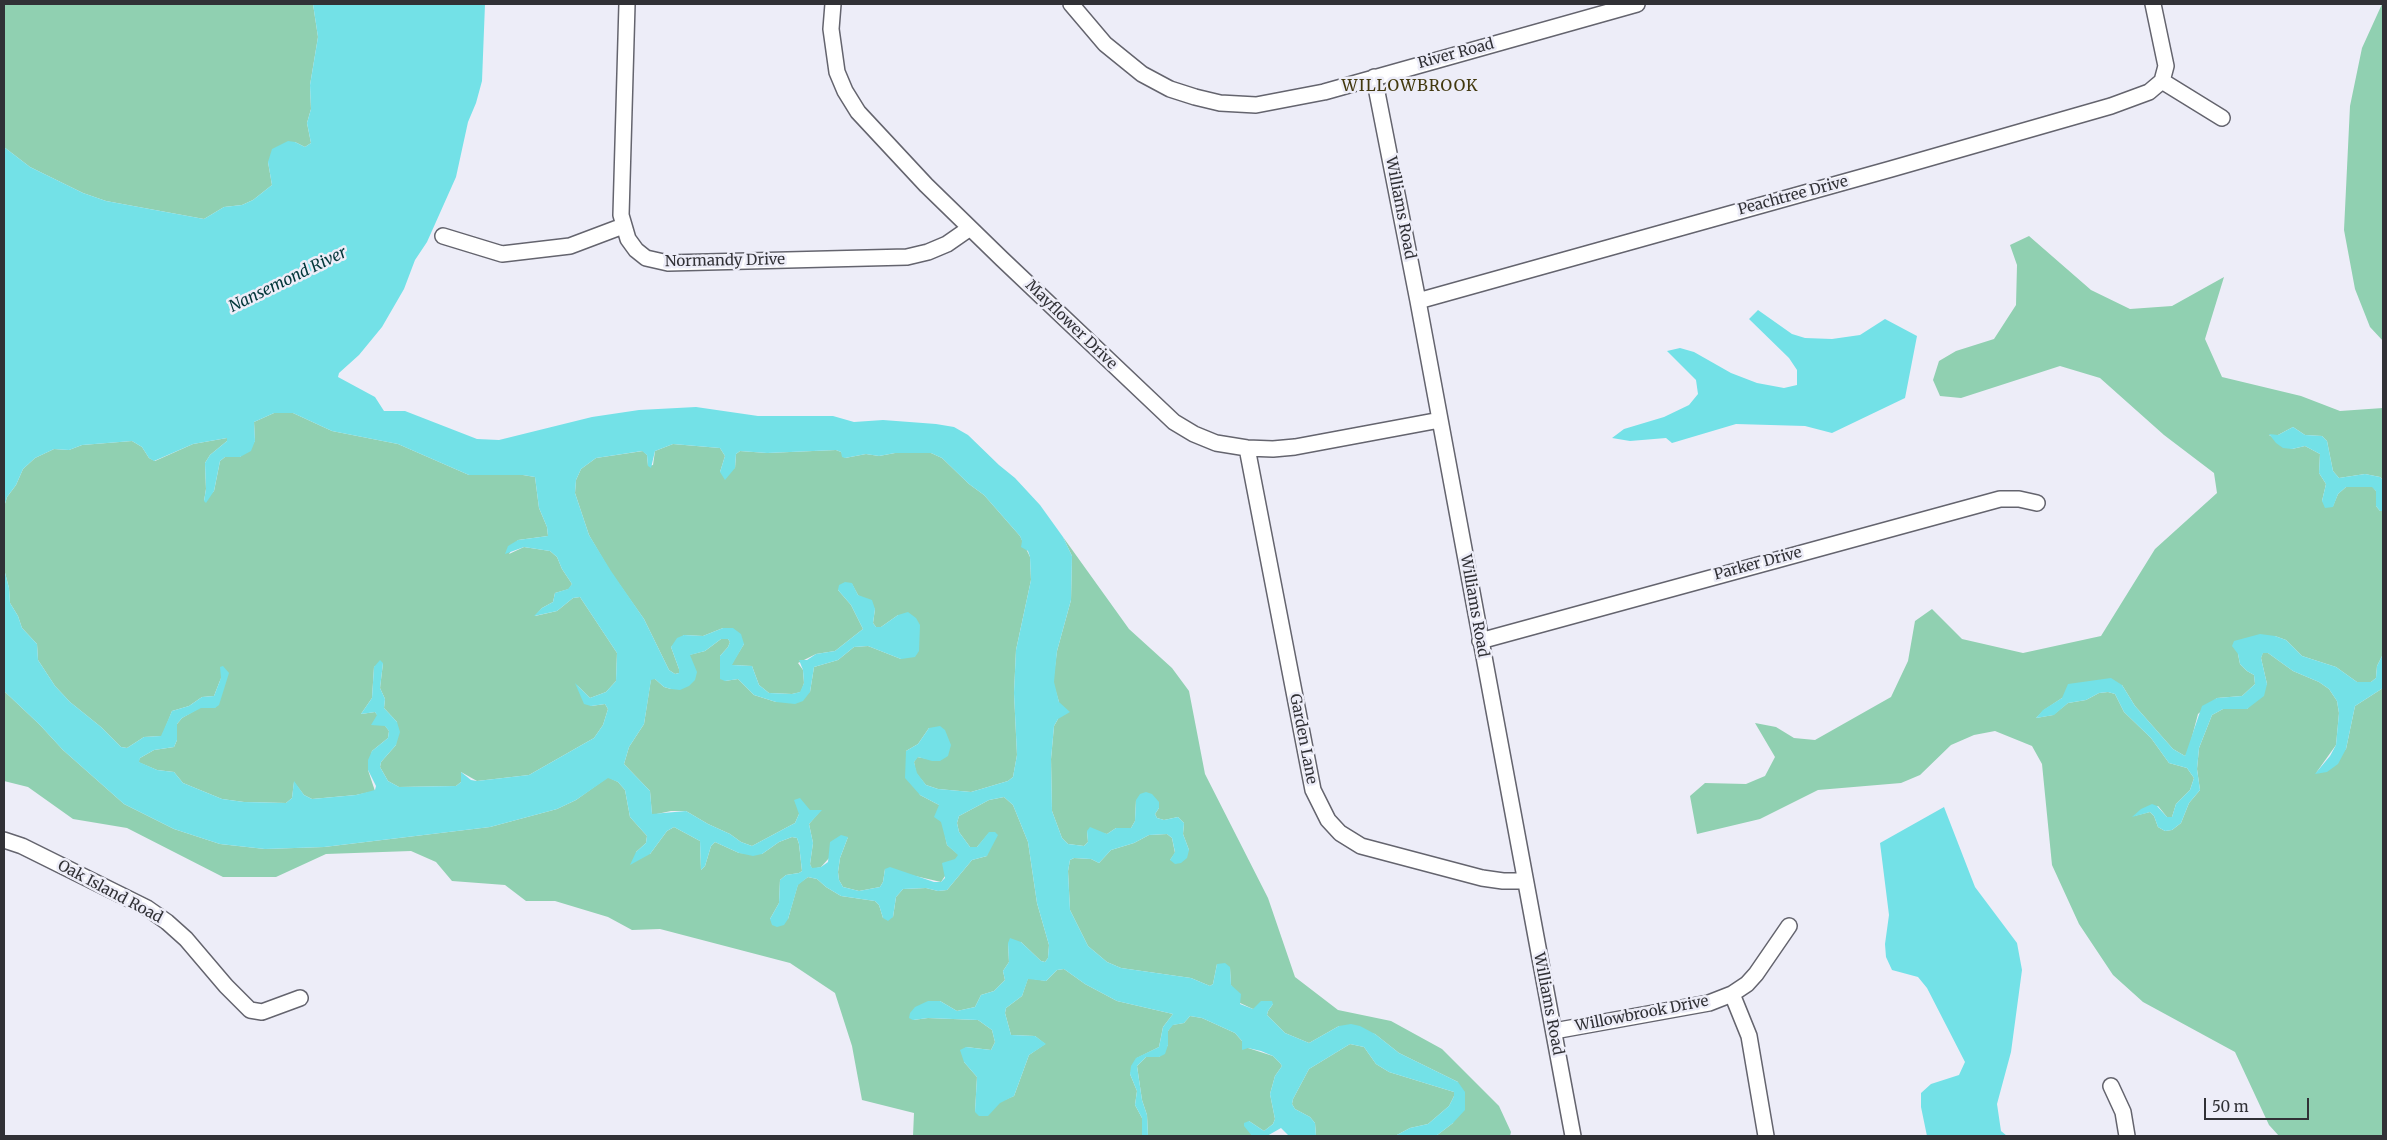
<!DOCTYPE html>
<html>
<head>
<meta charset="utf-8">
<style>
  body { margin:0 }
  #map { position:relative; width:2387px; height:1140px; overflow:hidden; background:#ededf8; font-family:Merriweather,serif }
  canvas { display:block }
  .frame { position:absolute; inset:0; border:5px solid #313136; pointer-events:none }
  .scale { position:absolute; left:2204px; top:1098px; width:105px; height:22px; box-sizing:border-box; border:2px solid #313136; border-top:0; padding-left:6px; font-size:15px; line-height:18px; white-space:nowrap; color:#313136; -webkit-text-stroke:4px #ededf8; paint-order:stroke }
</style>
</head>
<body>
<div id="map">
<canvas width="2387" height="1140"></canvas>
<div class="frame"></div>
<div class="scale">50 m</div>
</div>
<script>
const c = document.querySelector('canvas').getContext('2d');
c.lineJoin = 'round';
function fillPath(path, color) { c.fillStyle = color; c.fill(path, 'evenodd'); }
const shape = rows => new Path2D(rows.map(r => 'M' + r).join(''));
function trace(path, color, width, dash) { c.strokeStyle = color; c.lineWidth = width; c.lineCap = dash ? 'butt' : 'round'; c.setLineDash(dash || []); c.stroke(path); }
function drawText(font, color, halo, rows, align = 'center') {
  c.font = font + ' Merriweather,serif'; c.lineWidth = 5; c.setLineDash([]); c.textBaseline = 'middle'; c.strokeStyle = halo; c.fillStyle = color; for (const [text, x, y, turn = 0] of rows) {
    c.save(); c.translate(x, y); c.rotate((+turn || 0) * Math.PI / 180); c.textAlign = isNaN(turn) ? turn : align; if (halo) c.strokeText(text, 0, 0); c.fillText(text, 0, 0); c.restore();
  }
}
fillPath(shape([
  [4,4,313,4,318,37,310,85,311,109,307,123,311,143,305,147,295,142,268,162,272,185,253,200,242,205,224,207,204,219,106,201,83,193,30,167,4,147],
  [2382,4,2383,4,2383,341,2370,327,2355,289,2344,230,2350,106,2362,48],
  [2029,236,2091,290,2130,309,2172,306,2224,277,2205,339,2222,377,2301,396,2340,411,2383,408,2383,480,2380,477,2365,474,2339,478,2333,471,2327,441,2322,436,2305,435,2293,427,2278,435,2269,435,2292,449,2305,446,2320,454,2319,473,2326,484,2322,501,2333,506,2338,494,2346,487,2373,487,2376,491,2376,506,2380,511,2383,511,2383,654,2377,666,2376,678,2371,682,2357,682,2336,667,2302,656,2286,640,2275,636,2238,654,2240,664,2247,671,2254,675,2255,684,2242,696,2217,698,2198,714,2188,752,2185,756,2173,749,2135,706,2122,685,2062,698,2044,710,2036,718,2053,715,2068,703,2086,700,2099,693,2108,692,2115,694,2124,712,2151,738,2169,763,2187,768,2194,778,2190,790,2176,804,2172,817,2167,817,2158,806,2134,816,2150,812,2154,816,2158,827,2165,831,2172,830,2181,823,2189,803,2200,790,2197,769,2199,748,2212,715,2223,709,2247,709,2267,684,2261,658,2263,652,2268,653,2293,671,2319,682,2329,689,2337,701,2339,713,2336,745,2316,773,2346,749,2355,706,2383,688,2383,1136,2279,1136,2269,1125,2235,1052,2143,1002,2113,975,2079,924,2052,865,2042,764,2032,746,1995,731,1974,735,1951,745,1920,775,1901,783,1818,790,1760,819,1697,834,1690,796,1705,783,1746,784,1765,776,1775,757,1755,723,1776,727,1794,738,1815,740,1891,697,1908,661,1915,621,1932,609,1962,639,2023,653,2101,636,2155,549,2217,493,2214,473,2164,435,2100,378,2060,366,1961,398,1940,396,1933,380,1939,361,1956,351,1994,339,2016,305,2017,265,2010,245],
  [274,413,293,413,332,431,398,444,469,475,523,475,535,477,539,508,547,527,548,536,518,540,509,554,524,547,550,551,557,557,562,569,572,584,569,589,555,593,553,602,542,608,535,616,557,611,573,598,580,597,617,653,616,681,606,692,590,698,577,685,591,706,605,704,608,709,603,725,594,738,529,775,477,781,461,772,461,782,456,786,399,787,388,781,380,767,381,762,396,745,397,722,384,708,385,699,380,688,383,663,374,667,372,698,361,714,375,712,389,731,388,738,372,751,368,770,375,791,356,795,312,799,304,795,294,782,292,798,286,803,244,802,222,799,183,783,174,772,157,770,138,762,140,758,154,750,174,747,177,740,177,724,182,718,201,707,215,708,221,678,214,696,202,697,189,706,172,711,162,736,144,737,127,748,121,747,101,727,70,702,55,686,38,660,37,644,22,628,18,616,10,603,9,588,4,569,4,507,7,497,16,485,23,469,35,458,54,449,69,450,82,445,132,441,142,447,149,458,155,461,193,444,227,438,227,441,210,455,205,463,206,489,204,501,214,491,220,461,225,457,240,457,255,441,254,422],
  [673,444,720,448,725,456,720,472,735,468,736,454,740,451,767,453,836,450,841,452,845,458,866,454,879,456,895,453,931,453,942,458,969,484,984,495,1020,536,1030,557,1031,580,1016,650,1014,693,1017,755,1013,777,1008,781,971,792,938,789,926,785,916,773,914,762,917,757,940,761,929,728,918,744,906,751,920,795,939,805,947,845,959,855,941,882,885,869,883,882,880,887,859,891,843,887,839,880,838,872,840,858,848,837,821,867,812,869,810,864,813,843,809,824,821,810,810,810,799,814,795,823,752,846,741,842,730,834,708,824,686,811,671,811,652,815,650,791,624,764,629,747,644,724,651,679,655,679,664,687,671,689,689,655,705,651,721,639,728,639,730,642,728,647,720,656,725,681,738,679,754,695,776,702,810,692,814,667,838,660,854,647,868,646,901,659,898,615,881,627,876,627,873,623,875,609,858,595,852,584,838,590,851,605,863,629,835,651,816,654,798,663,803,670,804,683,801,692,792,694,769,693,759,685,752,666,731,665,744,644,723,628,703,636,684,635,671,647,679,669,679,673,675,674,669,670,644,619,610,571,589,535,575,493,576,480,581,469,596,458,643,451,647,455,648,466,653,465,655,451],
  [1063,537,1129,629,1172,668,1189,691,1205,774,1268,898,1295,977,1338,1010,1391,1021,1442,1049,1499,1106,1511,1132,1510,1136,1436,1136,1453,1123,1458,1082,1399,1053,1375,1034,1339,1026,1309,1043,1285,1033,1267,1015,1268,1011,1273,1004,1253,1009,1240,1003,1231,985,1230,968,1217,964,1213,984,1210,986,1191,978,1121,968,1107,962,1088,946,1070,910,1068,871,1070,860,1074,858,1091,859,1099,863,1111,850,1134,843,1149,835,1167,834,1172,838,1175,853,1170,860,1189,850,1183,834,1184,823,1178,817,1164,820,1157,818,1155,814,1159,808,1136,800,1135,821,1131,828,1116,828,1107,834,1087,831,1088,842,1084,846,1068,844,1062,838,1052,811,1051,759,1054,726,1058,719,1059,702,1053,682,1057,651,1071,600,1072,556],
  [4,691,40,725,63,750,124,804,174,829,220,844,265,849,324,847,490,827,557,809,576,800,608,777,618,782,625,790,630,817,647,836,646,843,636,852,650,854,667,831,674,827,700,841,701,870,705,866,711,846,715,842,739,853,762,854,779,842,792,837,797,838,799,844,802,871,799,873,786,875,780,880,779,903,770,919,788,919,798,884,808,877,817,879,826,887,841,896,875,901,879,905,883,918,893,917,896,897,903,889,926,888,938,891,947,890,972,860,987,856,989,833,977,847,970,847,959,832,957,823,959,816,989,800,1004,797,1013,805,1028,842,1037,903,1049,945,1048,958,1045,962,1041,961,1021,942,1008,943,1009,962,1003,971,1005,980,994,991,981,995,975,1007,957,1011,940,1001,913,1020,928,1018,978,1020,992,1030,995,1042,991,1050,966,1047,964,1062,977,1077,975,1112,1014,1096,1029,1055,1045,1044,1035,1036,1011,1035,1005,1013,1006,1008,1022,996,1028,978,1046,981,1057,970,1064,969,1085,984,1117,1001,1173,1014,1163,1027,1159,1047,1137,1058,1130,1074,1137,1091,1135,1105,1142,1118,1142,1136,913,1136,914,1113,862,1100,852,1046,835,993,790,963,660,929,632,930,608,917,555,901,526,901,505,885,452,881,436,862,411,851,326,854,276,877,223,877,127,828,73,819,28,787,4,781],
  [1190,1016,1202,1018,1235,1033,1248,1048,1273,1056,1280,1063,1282,1066,1275,1076,1270,1094,1275,1119,1273,1124,1264,1131,1249,1121,1252,1136,1254,1136,1148,1136,1147,1115,1142,1100,1137,1066,1146,1057,1159,1057,1168,1045,1168,1031,1172,1025,1184,1023],
  [1350,1044,1364,1047,1376,1064,1389,1072,1454,1092,1454,1096,1449,1106,1428,1124,1410,1128,1395,1136,1316,1136,1315,1123,1310,1117,1295,1109,1292,1104,1293,1099,1309,1069]
]), '#90d0b1');
fillPath(shape([
  [313,4,485,4,482,81,476,103,468,122,456,177,427,242,415,260,404,289,382,327,359,355,339,373,338,377,375,397,384,411,405,411,477,439,499,440,592,417,639,410,696,407,758,416,833,416,854,422,883,420,936,424,954,427,968,435,999,465,1015,478,1040,505,1063,537,1072,556,1071,600,1057,651,1054,682,1059,702,1070,712,1058,719,1054,726,1051,759,1052,811,1062,838,1068,844,1084,846,1088,842,1087,831,1090,827,1107,834,1116,828,1131,828,1135,821,1136,800,1140,794,1146,792,1152,794,1159,802,1159,808,1155,814,1157,818,1164,820,1178,817,1184,823,1183,834,1189,850,1187,858,1181,863,1175,864,1170,860,1175,852,1172,838,1167,834,1149,835,1134,843,1111,850,1099,863,1091,859,1074,858,1070,860,1068,871,1070,910,1088,946,1107,962,1121,968,1191,978,1210,986,1213,984,1217,964,1225,963,1230,967,1231,985,1241,994,1240,1004,1253,1009,1261,1001,1272,1001,1273,1004,1268,1011,1267,1015,1285,1033,1309,1043,1339,1026,1351,1024,1360,1026,1375,1034,1399,1053,1458,1082,1465,1092,1465,1110,1453,1123,1436,1136,1395,1136,1410,1128,1428,1124,1449,1106,1454,1096,1454,1092,1389,1072,1376,1064,1364,1047,1350,1044,1309,1069,1293,1099,1292,1104,1295,1109,1310,1117,1315,1123,1316,1136,1289,1136,1281,1128,1267,1136,1252,1136,1244,1126,1244,1123,1249,1121,1264,1131,1273,1124,1275,1119,1270,1094,1275,1076,1282,1066,1280,1063,1273,1056,1261,1051,1248,1048,1242,1050,1242,1041,1235,1033,1202,1018,1190,1016,1184,1023,1173,1025,1168,1031,1168,1045,1165,1054,1159,1057,1146,1057,1137,1066,1142,1100,1147,1115,1148,1136,1142,1136,1142,1118,1135,1105,1137,1091,1130,1074,1131,1066,1136,1058,1159,1047,1163,1027,1173,1014,1117,1001,1085,984,1064,969,1057,970,1046,981,1028,979,1022,996,1006,1008,1005,1013,1011,1035,1035,1036,1046,1044,1029,1055,1014,1096,1000,1103,988,1116,979,1116,975,1112,977,1077,964,1062,960,1050,966,1047,991,1050,995,1042,992,1030,978,1020,928,1018,913,1020,909,1018,910,1013,915,1007,928,1001,940,1001,957,1011,975,1007,981,995,994,991,1005,980,1003,971,1009,962,1008,943,1010,938,1021,942,1041,961,1045,962,1048,958,1049,945,1037,903,1028,842,1013,805,1004,797,989,800,959,816,957,823,959,832,970,847,977,847,989,832,995,832,998,835,987,856,972,860,947,890,938,891,926,888,903,889,896,897,893,917,888,921,883,918,879,905,875,901,841,896,826,887,817,879,808,877,798,885,788,919,784,925,777,927,772,925,770,919,779,903,780,880,786,875,799,873,802,871,799,844,797,838,792,837,779,842,762,854,753,856,739,853,715,842,711,846,705,866,701,870,700,841,674,827,667,831,650,854,630,865,636,852,646,843,647,836,630,817,625,790,618,782,608,778,576,800,557,809,490,827,324,847,265,849,220,844,174,829,124,804,63,750,40,725,4,691,4,147,30,167,83,193,106,201,204,219,224,207,242,205,253,200,272,185,268,162,272,149,288,141,295,142,305,147,311,143,307,123,311,109,310,85,318,37],
  [274,413,293,413,332,431,398,444,469,475,523,475,535,477,539,508,547,527,548,536,518,540,508,546,505,554,524,547,550,551,557,557,562,569,572,584,568,589,555,593,553,602,542,608,534,616,557,611,573,598,580,597,617,653,616,681,606,692,590,698,575,683,584,704,591,706,605,704,608,709,603,725,594,738,529,775,477,781,471,780,461,772,461,782,456,786,399,787,388,781,380,767,381,762,396,745,400,732,397,722,384,708,385,699,380,688,383,663,380,660,374,667,372,698,361,714,375,712,377,715,371,725,385,726,389,731,388,738,372,751,368,760,368,770,376,786,375,790,356,795,312,799,304,795,294,781,292,798,286,803,244,802,222,799,183,783,174,772,157,770,139,762,140,758,154,750,174,747,177,740,177,724,182,718,201,708,215,708,219,705,229,673,223,666,220,667,221,678,214,696,202,697,189,706,172,711,161,736,144,737,127,748,121,747,101,727,70,702,55,686,38,660,37,644,22,628,18,616,10,603,9,588,4,569,4,507,7,497,16,485,23,469,35,458,54,449,69,450,82,445,132,441,142,447,149,458,154,461,193,444,227,438,227,441,210,455,205,463,206,489,204,501,206,503,214,491,220,461,225,457,240,457,251,451,255,441,254,422],
  [673,444,720,448,725,456,720,472,725,480,735,468,736,454,740,451,767,453,836,450,841,452,842,457,845,458,866,454,879,456,895,453,931,453,942,458,969,484,984,495,1020,536,1022,541,1021,547,1028,551,1030,557,1031,580,1016,650,1014,693,1017,755,1013,777,1008,781,971,792,938,789,926,785,917,773,914,762,918,757,932,761,940,761,948,756,951,745,945,730,940,726,929,728,918,744,906,751,905,778,920,795,939,805,934,817,941,822,947,845,958,855,955,859,942,863,945,878,941,882,934,882,890,867,885,869,883,882,880,887,859,891,843,887,839,880,838,872,840,858,848,837,841,835,830,842,828,862,821,867,812,868,810,864,813,843,809,824,822,810,810,810,800,798,794,800,799,814,795,823,752,846,741,842,730,834,708,824,686,811,652,814,650,791,624,764,629,747,644,724,651,680,655,679,664,687,671,689,680,690,689,686,695,680,697,672,690,655,705,651,721,639,728,639,730,642,728,647,720,656,720,679,725,681,738,679,754,695,776,702,795,704,803,701,810,692,814,667,838,660,854,647,868,646,901,659,915,657,919,651,920,625,916,618,908,612,898,615,881,627,876,627,873,623,875,609,872,600,858,595,852,583,845,582,839,585,838,590,851,605,863,629,835,651,816,654,807,660,799,660,803,670,804,683,800,692,792,694,769,693,759,685,752,666,732,665,744,644,741,634,733,628,723,628,703,636,684,635,677,638,671,647,679,669,679,673,675,674,669,670,644,619,611,571,589,535,575,493,576,480,581,469,596,458,642,451,647,455,648,466,651,468,655,451],
  [1758,310,1792,334,1805,338,1832,339,1860,335,1885,319,1917,336,1905,398,1832,433,1805,426,1736,424,1672,443,1666,438,1630,441,1612,438,1624,429,1664,417,1689,405,1698,394,1696,380,1667,351,1680,348,1694,352,1731,373,1757,383,1784,388,1797,385,1797,370,1789,358,1749,319],
  [2293,427,2305,435,2322,436,2327,441,2333,471,2339,478,2365,474,2380,477,2383,480,2383,511,2380,511,2376,506,2376,491,2372,487,2346,487,2338,494,2333,507,2325,508,2322,501,2326,484,2319,473,2320,454,2305,446,2292,449,2283,448,2276,443,2269,434,2278,435],
  [2260,634,2275,636,2286,640,2302,656,2336,667,2357,682,2371,682,2376,678,2377,666,2383,654,2383,688,2355,706,2346,749,2338,764,2327,772,2315,774,2330,756,2336,745,2339,713,2337,701,2329,689,2319,682,2293,671,2268,653,2263,653,2261,658,2267,684,2264,696,2247,709,2223,709,2212,715,2199,748,2197,769,2200,790,2189,803,2181,823,2172,830,2165,831,2158,827,2154,816,2150,812,2132,817,2141,809,2152,804,2157,806,2167,817,2172,817,2176,804,2190,790,2194,778,2187,768,2169,763,2151,738,2124,712,2115,694,2108,692,2099,693,2086,700,2068,703,2054,715,2036,718,2043,710,2062,698,2068,684,2111,678,2122,685,2135,706,2173,749,2185,756,2202,706,2217,698,2242,696,2255,684,2254,675,2247,671,2240,664,2238,654,2232,646,2234,641],
  [1944,807,1975,887,2017,943,2022,970,2011,1052,1997,1104,2001,1131,2007,1136,1927,1136,1921,1107,1921,1093,1931,1084,1959,1075,1965,1062,1927,988,1918,977,1892,970,1886,957,1885,944,1889,915,1880,843]
]), '#73e1e7');
const minor = shape([
  [627,4,621,215,628,239,636,250,646,258,668,263,907,257,928,252,947,244,970,228],
  [833,4,831,29,837,72,845,91,858,112,926,185,1002,259,1174,422,1194,434,1216,443,1247,448,1273,449,1295,447,1440,420],
  [1071,4,1105,44,1142,74,1170,89,1195,97,1220,103,1256,105,1324,92,1637,4],
  [1374,77,1418,301,1573,1136],
  [2162,81,2222,118],
  [443,236,502,254,570,246,623,226],
  [1418,301,1891,169,2111,106,2149,92,2162,81,2166,66,2153,4],
  [1247,448,1313,790,1328,820,1340,833,1361,846,1482,878,1503,881,1524,881],
  [1480,641,2000,499,2019,499,2037,503],
  [4,840,22,846,147,908,167,922,186,939,226,986,250,1010,262,1012,300,998],
  [1732,994,1749,1036,1766,1136],
  [1554,1031,1709,1003,1732,994,1747,984,1756,974,1789,926],
  [2111,1086,2123,1112,2127,1136]
]);
trace(minor, '#64646e', 18);
trace(minor, '#fff', 15);
drawText('15px', '#313136', '#ededf8', [
  ["River Road",1456,54,-15],
  ["Peachtree Drive",1793,196,-15],
  ["Williams Road",1400,208,79],
  ["Normandy Drive",725,261,-1],
  ["Mayflower Drive",1071,325,44],
  ["Parker Drive",1758,564,-15],
  ["Williams Road",1474,606,80],
  ["Garden Lane",1303,739,79],
  ["Oak Island Road",110,892,28],
  ["Williams Road",1548,1004,79],
  ["Willowbrook Drive",1642,1014,-11]
]);
c.letterSpacing = '1px';
drawText('16px', '#42380e', '#ededf8', [
  ["WILLOWBROOK",1410,86]
]);
c.letterSpacing = '0px';
drawText('italic 16px', '#003538', '#ededf8', [
  ["Nansemond River",288,280,-26]
]);
</script>
</body>
</html>
